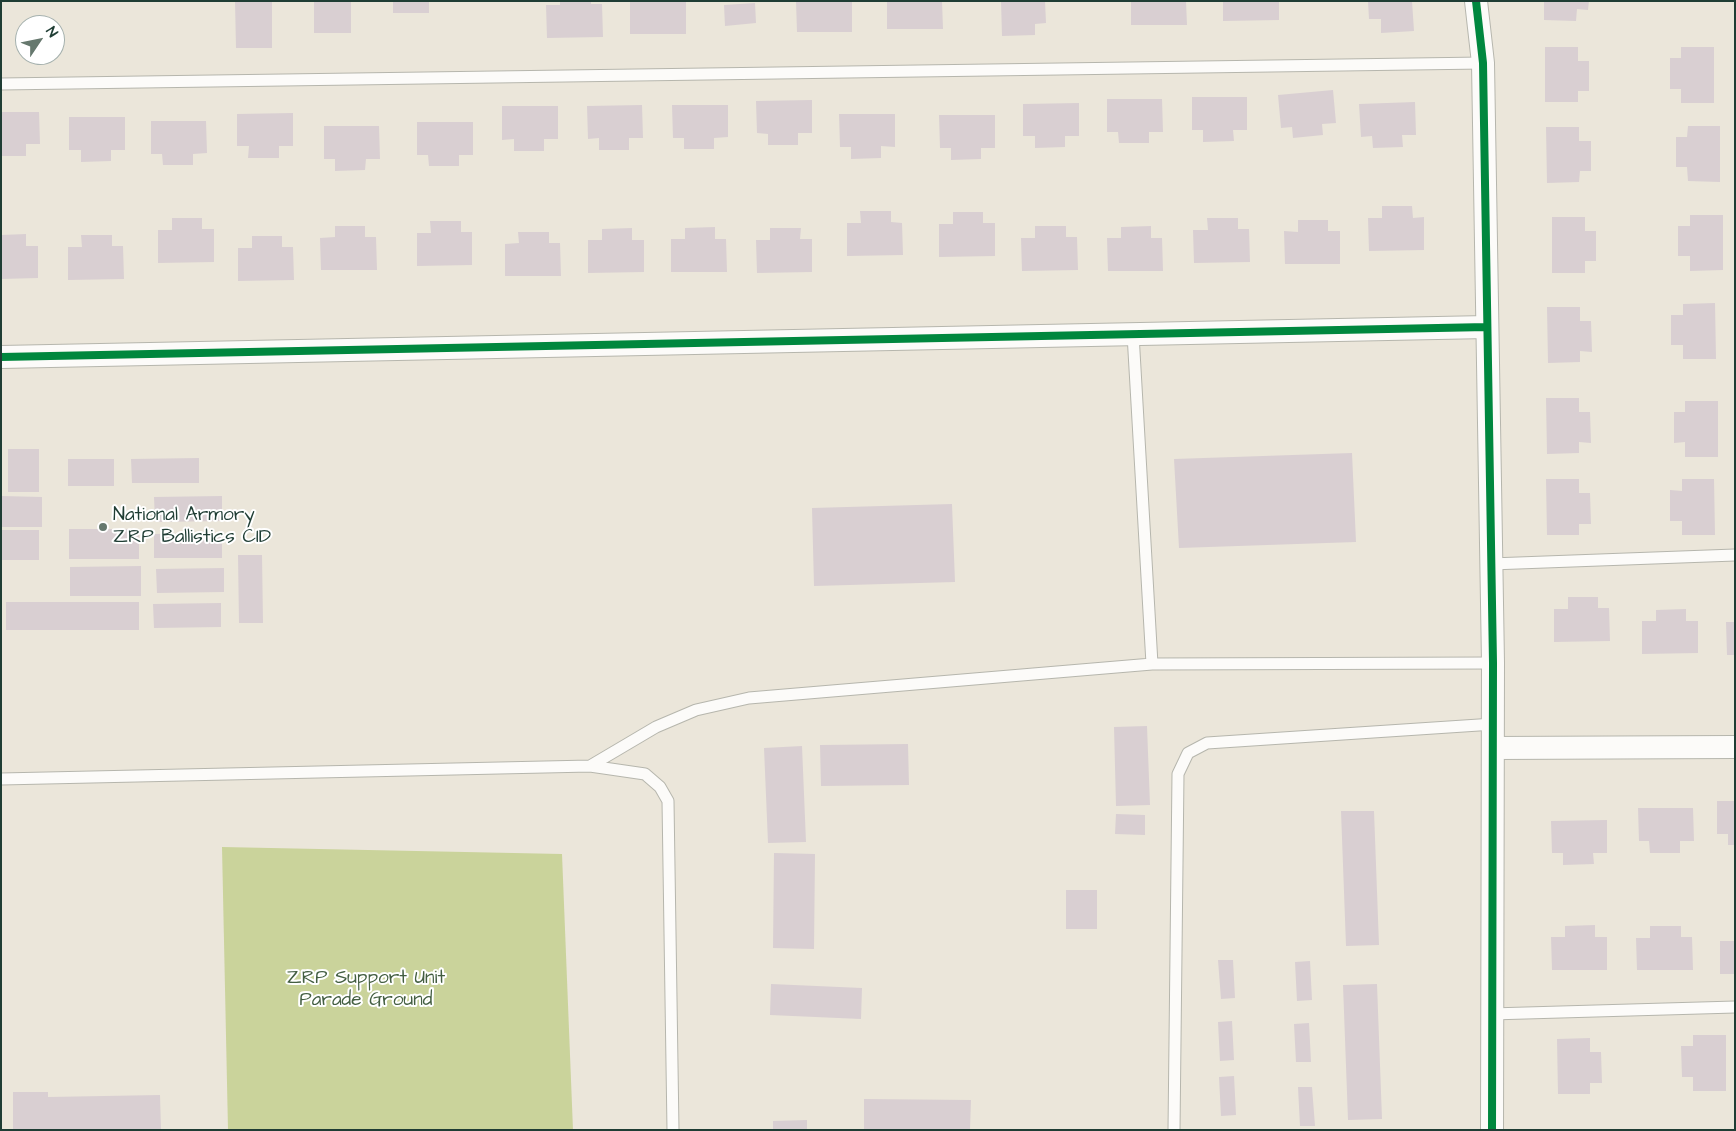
<!DOCTYPE html>
<html>
<head>
<meta charset="utf-8">
<style>
  body { margin:0 }
  #map { position:relative; width:1736px; height:1131px; overflow:hidden; background:#ebe6da; font-family:"Architects Daughter",sans-serif }
  canvas { display:block }
  .frame { position:absolute; inset:0; border:2px solid #1f3d34; pointer-events:none }
  .north { position:absolute; left:15px; top:15px; width:50px; height:50px; box-sizing:border-box; background:#fff; border:1px solid #a5b1ae; border-radius:50%; rotate:56deg; font-size:14px; font-weight:700; line-height:20px; text-align:center; color:#1f3d34 }
  .north::after { content:''; display:block; margin:auto; width:18px; height:22px; background:#66786e; clip-path:polygon(50% 0,100% 100%,50% 72%,0 100%) }
</style>
</head>
<body>
<div id="map">
<canvas width="1736" height="1131"></canvas>
<div class="frame"></div>
<div class="north">N</div>
</div>
<script>
const c = document.querySelector('canvas').getContext('2d');
c.lineJoin = 'round';
function fillPath(path, color) { c.fillStyle = color; c.fill(path, 'evenodd'); }
const shape = rows => new Path2D(rows.map(r => 'M' + r).join(''));
function trace(path, color, width, dash) { c.strokeStyle = color; c.lineWidth = width; c.lineCap = dash ? 'butt' : 'round'; c.setLineDash(dash || []); c.stroke(path); }
function drawText(font, color, halo, rows, align = 'center') {
  c.font = font + ' "Architects Daughter",sans-serif'; c.lineWidth = 4; c.setLineDash([]); c.textBaseline = 'middle'; c.strokeStyle = halo; c.fillStyle = color; for (const [text, x, y, turn = 0] of rows) {
    c.save(); c.translate(x, y); c.rotate((+turn || 0) * Math.PI / 180); c.textAlign = isNaN(turn) ? turn : align; if (halo) c.strokeText(text, 0, 0); c.fillText(text, 0, 0); c.restore();
  }
}
fillPath(shape([
  [222,847,562,854,573,1130,228,1130]
]), '#cad39b');
fillPath(shape([
  [235,1,272,1,272,48,236,48],
  [314,1,351,1,351,33,314,33],
  [393,1,429,1,429,13,393,13],
  [560,1,591,1,591,4,602,4,603,37,547,38,546,5,560,5],
  [630,1,686,1,686,34,630,34],
  [796,1,852,1,852,32,797,32],
  [887,1,942,1,943,29,887,29],
  [1001,1,1045,1,1046,23,1035,24,1035,35,1002,36],
  [1131,1,1186,1,1187,25,1131,25],
  [1223,1,1279,1,1279,20,1223,21],
  [1368,1,1412,1,1414,31,1381,33,1381,19,1369,19],
  [1544,1,1589,1,1588,10,1577,9,1576,21,1544,20],
  [755,3,756,23,725,26,724,5],
  [1545,47,1578,47,1578,61,1589,61,1589,91,1578,91,1578,102,1545,102],
  [1681,47,1714,47,1714,103,1681,103,1681,89,1670,89,1670,58,1681,58],
  [1333,90,1336,123,1322,124,1323,135,1293,138,1292,127,1281,128,1278,95],
  [1192,97,1247,97,1247,130,1233,130,1234,141,1203,142,1203,130,1192,130],
  [1107,99,1162,99,1163,132,1149,132,1149,143,1119,143,1118,132,1107,132],
  [812,100,812,133,798,133,798,145,768,145,768,134,757,133,756,101],
  [1415,102,1416,135,1402,135,1403,147,1373,148,1372,136,1361,137,1359,104],
  [1079,103,1079,136,1065,136,1065,147,1035,148,1035,136,1023,136,1023,104],
  [642,105,643,138,629,138,629,150,599,150,599,138,588,139,587,106],
  [672,105,728,105,728,137,714,138,714,149,684,149,684,138,673,138],
  [502,106,558,106,558,139,544,139,544,151,514,151,514,139,502,140],
  [1,112,39,112,40,144,26,144,26,156,1,156],
  [293,113,293,146,279,146,279,158,248,158,249,146,237,146,237,114],
  [839,114,895,114,895,147,881,146,881,158,851,159,851,147,840,147],
  [939,115,995,115,995,148,981,148,981,159,951,160,951,148,940,148],
  [69,117,125,117,125,150,111,150,111,161,81,162,81,150,69,150],
  [151,121,206,121,207,153,193,154,193,165,163,165,162,154,151,154],
  [417,122,473,122,473,155,459,155,459,166,429,166,428,155,417,155],
  [324,126,379,126,380,159,366,159,365,170,335,171,335,159,324,159],
  [1688,126,1720,126,1720,182,1688,181,1687,167,1676,167,1676,137,1687,137],
  [1546,127,1579,127,1579,141,1591,141,1591,171,1580,171,1579,182,1547,183],
  [1382,206,1412,206,1413,218,1424,217,1424,250,1369,251,1368,218,1382,218],
  [860,211,891,211,891,222,902,223,903,255,847,256,847,223,861,223],
  [953,212,983,212,983,223,995,223,995,256,939,257,939,224,953,224],
  [1690,215,1723,215,1723,270,1690,271,1690,256,1678,256,1678,226,1690,226],
  [1552,217,1585,217,1585,231,1596,231,1596,261,1585,261,1585,273,1552,273],
  [172,218,202,218,202,229,214,229,214,262,158,263,158,230,172,230],
  [1207,218,1238,218,1238,229,1249,229,1250,262,1194,263,1193,230,1208,230],
  [1298,220,1328,220,1328,231,1340,231,1340,264,1285,264,1284,231,1298,232],
  [430,221,461,221,461,232,472,232,472,265,417,266,417,233,431,233],
  [335,226,365,226,365,237,376,237,377,270,321,270,320,238,335,237],
  [1035,226,1066,226,1066,237,1077,237,1078,270,1022,271,1021,238,1035,238],
  [1151,226,1151,238,1162,238,1163,271,1108,271,1107,238,1121,238,1121,227],
  [715,227,715,239,726,239,727,272,671,272,671,239,685,239,685,228],
  [632,228,632,240,644,240,644,272,588,273,588,240,602,240,602,229],
  [770,228,801,228,800,239,812,239,812,272,757,273,756,240,770,240],
  [518,232,549,232,549,243,560,243,561,276,505,276,505,244,519,243],
  [26,234,26,246,38,246,38,278,1,279,1,235],
  [81,235,112,235,112,246,123,246,124,279,68,280,68,247,82,247],
  [252,236,282,236,282,247,293,247,294,280,238,281,238,248,252,248],
  [1715,303,1716,359,1683,359,1683,345,1671,345,1671,315,1683,315,1683,304],
  [1547,307,1580,307,1580,321,1591,321,1592,352,1580,351,1580,362,1548,363],
  [1546,398,1579,398,1579,412,1590,412,1591,443,1579,442,1579,453,1547,454],
  [1685,401,1718,401,1718,457,1685,457,1685,442,1674,443,1674,412,1685,412],
  [8,449,39,449,39,492,8,492],
  [1352,453,1356,542,1179,548,1174,459],
  [199,458,199,483,132,483,131,459],
  [68,459,114,459,114,486,68,486],
  [1546,479,1579,479,1579,493,1590,493,1591,524,1579,524,1579,535,1547,535],
  [1682,479,1714,479,1715,535,1682,535,1682,521,1670,521,1670,490,1682,491],
  [1,496,42,497,42,527,1,527],
  [222,496,222,521,155,522,154,497],
  [952,504,955,582,814,586,812,508],
  [69,529,139,529,139,559,69,559],
  [1,530,39,530,39,560,1,560],
  [222,533,222,558,154,558,154,534],
  [238,555,262,555,263,623,239,623],
  [141,566,141,596,70,596,70,567],
  [224,568,224,592,157,593,156,569],
  [1568,597,1598,597,1598,608,1609,608,1610,641,1554,642,1554,609,1568,609],
  [6,602,139,602,139,630,6,630],
  [221,603,221,627,154,628,153,604],
  [1686,609,1686,621,1698,621,1698,653,1642,654,1642,621,1656,621,1656,610],
  [1726,622,1735,622,1735,655,1727,655],
  [1147,726,1150,805,1116,806,1114,727],
  [908,744,909,785,821,786,820,745],
  [802,746,806,842,768,843,764,748],
  [1717,801,1735,801,1735,845,1728,845,1728,834,1717,834],
  [1638,808,1693,808,1694,841,1680,841,1680,853,1650,853,1649,841,1639,841],
  [1341,811,1374,811,1379,945,1346,946],
  [1116,814,1145,815,1145,835,1115,834],
  [1607,820,1607,853,1593,853,1594,864,1563,865,1563,853,1552,853,1551,821],
  [774,853,815,854,814,949,773,948],
  [1066,890,1097,890,1097,929,1066,929],
  [1595,925,1595,937,1607,937,1607,970,1552,970,1551,937,1565,937,1565,926],
  [1650,926,1681,926,1681,937,1692,937,1693,970,1637,970,1636,938,1650,938],
  [1720,941,1735,941,1735,974,1720,974],
  [1218,960,1233,960,1235,998,1221,999],
  [1310,961,1312,1000,1297,1001,1295,962],
  [771,984,862,988,861,1019,770,1015],
  [1377,984,1382,1119,1348,1120,1343,985],
  [1232,1021,1234,1060,1220,1061,1218,1022],
  [1309,1023,1311,1062,1296,1062,1294,1024],
  [1693,1035,1726,1035,1726,1091,1693,1091,1693,1077,1682,1077,1681,1046,1693,1046],
  [1590,1038,1590,1052,1601,1052,1602,1083,1590,1083,1590,1094,1558,1094,1557,1039],
  [1234,1076,1236,1115,1221,1116,1219,1077],
  [1298,1087,1312,1087,1315,1126,1300,1126],
  [13,1092,48,1092,48,1097,160,1095,161,1129,13,1130],
  [864,1099,971,1100,970,1130,864,1130],
  [807,1120,807,1130,773,1130,773,1121]
]), '#d9cfd2');
const lane = shape([
  [1,84,1483,63],
  [1133,334,1152,664],
  [1491,564,1735,555],
  [590,766,656,727,696,710,749,698,1152,664,1493,663],
  [1,779,590,766,645,774,660,787,668,801,673,1130],
  [1491,1014,1735,1007],
  [1174,1130,1178,774,1188,753,1207,743,1494,724]
]);
const street = shape([
  [1476,1,1483,63,1493,663,1492,1130],
  [1,357,1487,327],
  [1494,748,1735,747]
]);
trace(lane, '#b6b6ad', 13);
trace(street, '#b6b6ad', 24);
trace(lane, '#fcfbf9', 11);
trace(street, '#fcfbf9', 22);
trace(shape([
  [1476,1,1483,63,1493,663,1492,1130],
  [1,357,1487,327]
]), '#00873e', 8);
for (const [x, y, r, color] of [
  [103,527,5,"#66786e"]
]) { const dot = new Path2D(); dot.arc(x, y, r, 0, 2 * Math.PI); c.fillStyle = color; c.fill(dot); trace(dot, '#fff', 2); }
drawText('19px', '#1f3d34', '#fff', [
  ["National Armory",113,516],
  ["ZRP Ballistics CID",113,538]
], 'left');
drawText('19px', '#435e41', '#fff', [
  ["ZRP Support Unit",366,979],
  ["Parade Ground",366,1001]
]);
</script>
</body>
</html>
